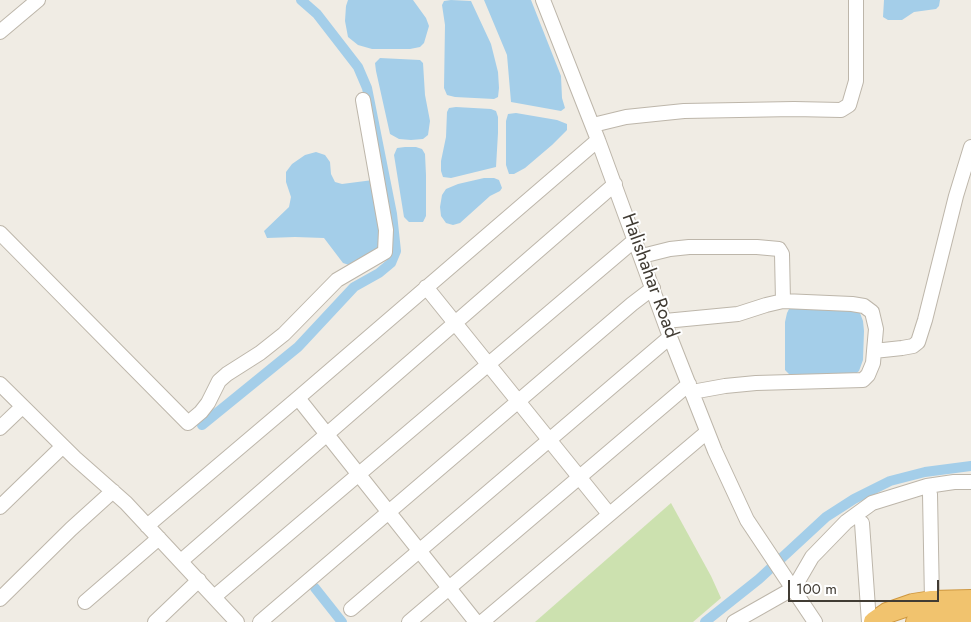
<!DOCTYPE html>
<html>
<head>
<meta charset="utf-8">
<style>
  body { margin:0 }
  #map { position:relative; width:971px; height:622px; overflow:hidden; background:#f0ece4; font-family:Jost,sans-serif }
  canvas { display:block }
  .scale { position:absolute; left:788px; top:580px; width:151px; height:22px; box-sizing:border-box; border:2px solid #413c34; border-top:0; padding-left:6px; font-size:15px; line-height:18px; white-space:nowrap; color:#413c34; -webkit-text-stroke:4px #fff; paint-order:stroke }
</style>
</head>
<body>
<div id="map">
<canvas width="971" height="622"></canvas>
<div class="scale">100 m</div>
</div>
<script>
const c = document.querySelector('canvas').getContext('2d');
c.lineJoin = 'round';
function fillPath(path, color) { c.fillStyle = color; c.fill(path, 'evenodd'); }
const shape = rows => new Path2D(rows.map(r => 'M' + r).join(''));
function trace(path, color, width, dash) { c.strokeStyle = color; c.lineWidth = width; c.lineCap = dash ? 'butt' : 'round'; c.setLineDash(dash || []); c.stroke(path); }
function drawText(font, color, halo, rows, align = 'center') {
  c.font = font + ' Jost,sans-serif'; c.lineWidth = 4; c.setLineDash([]); c.textBaseline = 'middle'; c.strokeStyle = halo; c.fillStyle = color; for (const [text, x, y, turn = 0] of rows) {
    c.save(); c.translate(x, y); c.rotate((+turn || 0) * Math.PI / 180); c.textAlign = isNaN(turn) ? turn : align; if (halo) c.strokeText(text, 0, 0); c.fillText(text, 0, 0); c.restore();
  }
}
fillPath(shape([
  [671,503,711,576,721,598,693,622,535,622]
]), '#cce1af');
fillPath(shape([
  [348,0,413,0,426,18,429,26,424,43,420,47,410,49,372,49,358,45,348,37,345,21,346,6],
  [451,0,471,1,491,44,498,72,499,88,498,97,494,99,455,97,447,95,444,88,445,25,442,5,444,1],
  [484,0,531,0,561,76,562,98,565,108,561,111,511,102,507,55],
  [884,0,940,0,939,6,936,9,914,12,902,20,888,20,883,17],
  [380,58,420,60,423,63,425,95,430,121,428,135,423,139,411,140,399,139,390,134,376,71,375,63],
  [456,107,491,109,496,111,498,117,498,133,496,167,451,178,443,177,441,171,441,161,446,137,447,112,449,108],
  [516,113,557,120,567,124,567,130,552,145,525,168,514,174,509,174,506,165,506,121,508,114],
  [405,147,416,147,422,149,425,154,426,175,426,216,423,222,409,222,404,217,394,155,397,148],
  [316,152,325,155,330,162,331,174,335,182,342,184,373,180,378,207,381,248,358,263,349,265,343,263,324,238,295,237,267,238,264,231,289,207,291,197,286,182,286,172,292,164,305,155],
  [484,178,494,178,499,180,502,188,500,191,490,196,460,223,453,225,446,223,441,216,440,207,442,195,446,189,458,184],
  [790,307,854,309,860,313,863,321,864,331,863,360,859,371,853,376,791,376,785,370,785,322,787,313]
]), '#a4cee9');
trace(shape([
  [202,425,298,347,354,287,379,273,391,263,396,251,392,214,367,88,358,67,317,14,301,0],
  [315,588,342,622],
  [705,622,759,579,826,517,854,499,890,481,925,472,971,466]
]), '#a4cee9', 10);
const minor = shape([
  [543,0,598,140,670,337,715,451,747,520,815,622],
  [0,32,38,0],
  [593,125,626,117,684,111,794,109,841,110,849,105,856,81,856,0],
  [0,233,188,423,201,412,208,403,219,381,227,374,260,353,284,334,337,280,385,252,386,230,363,100],
  [642,256,670,249,689,247,757,247,779,249,782,254,783,301],
  [426,287,609,514],
  [665,321,738,314,766,305,783,301,852,304,864,306,872,312,876,329,874,351],
  [0,384,75,458,126,503,237,622],
  [692,392,725,386,756,383,863,380,868,375,873,363,874,351,902,348,913,346,918,342,925,320,956,196,971,147],
  [298,398,476,622],
  [0,428,22,407],
  [930,494,932,601],
  [0,507,63,446],
  [862,523,869,622],
  [147,526,298,398,598,140],
  [181,561,615,184],
  [214,597,636,239],
  [0,599,71,529,113,491],
  [85,602,159,538],
  [351,609,670,337],
  [155,622,199,580],
  [260,622,632,304,653,288],
  [409,622,689,384],
  [482,622,707,432],
  [734,622,794,588,812,557,846,522,872,503,927,486,954,482,971,482]
]);
const highway = shape([
  [874,622,887,613,913,604,932,601,971,600],
  [916,622,971,615]
]);
trace(minor, '#bdb6aa', 16);
trace(highway, '#ce973f', 22);
trace(minor, '#fff', 14);
trace(highway, '#f1c36e', 20);
drawText('19px', '#413c34', '#fff', [
  ["Halishahar Road",649,276,70]
]);
</script>
</body>
</html>
